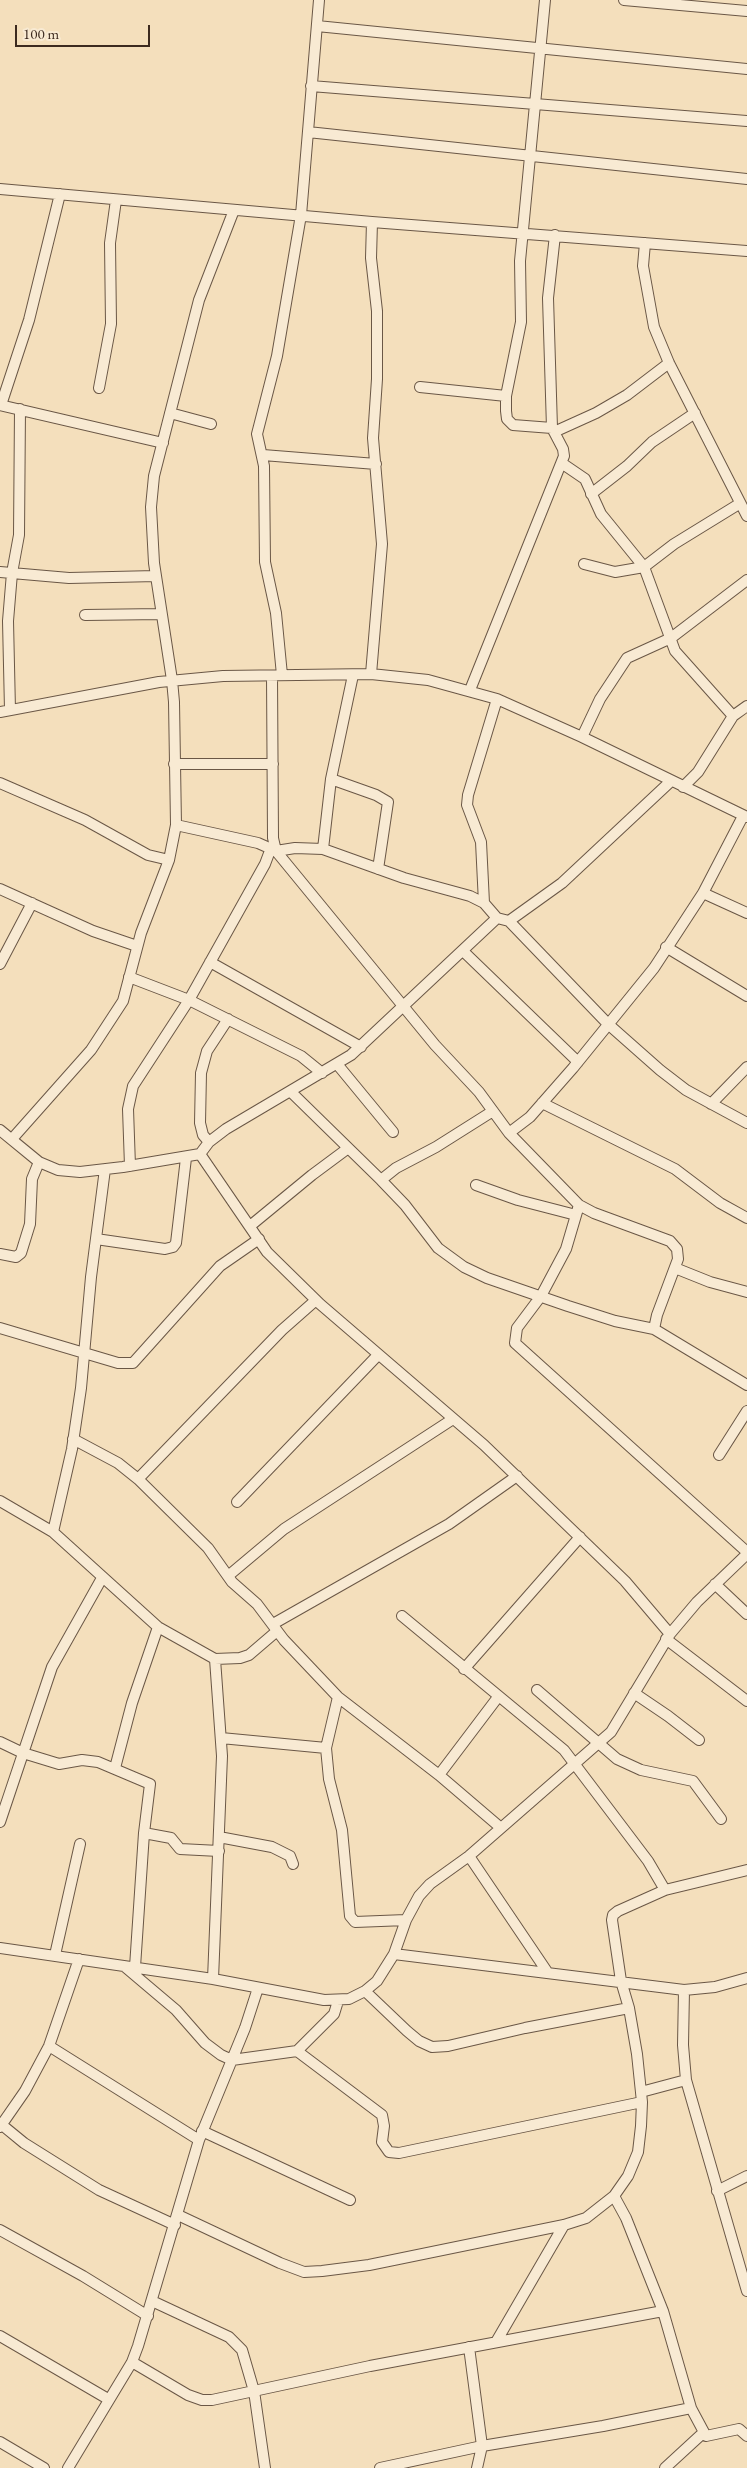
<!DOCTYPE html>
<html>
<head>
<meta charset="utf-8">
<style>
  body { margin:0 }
  #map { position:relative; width:747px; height:2468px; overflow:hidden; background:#f4dfbc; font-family:"EB Garamond",serif }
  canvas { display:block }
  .scale { position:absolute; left:15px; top:25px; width:135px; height:22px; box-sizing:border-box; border:2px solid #3c2a1f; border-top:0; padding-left:6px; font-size:15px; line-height:18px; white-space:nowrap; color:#3c2a1f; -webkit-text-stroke:4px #f8ead3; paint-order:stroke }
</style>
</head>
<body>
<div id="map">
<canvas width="747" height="2468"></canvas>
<div class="scale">100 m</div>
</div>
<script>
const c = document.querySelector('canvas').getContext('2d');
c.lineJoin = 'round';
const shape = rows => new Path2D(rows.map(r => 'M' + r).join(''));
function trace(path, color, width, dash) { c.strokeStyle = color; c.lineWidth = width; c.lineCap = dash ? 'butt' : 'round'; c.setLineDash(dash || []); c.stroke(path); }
const minor = shape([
  [545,0,520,261,521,322,506,396,506,411,507,419,513,425,552,428],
  [624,0,747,11],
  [317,26,747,69],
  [311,86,747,121],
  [308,132,747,179],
  [0,189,372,222,747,251],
  [645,243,643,266,654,327,669,363,747,516],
  [420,387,506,396],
  [99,388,111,324,110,243,116,200],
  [0,405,163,443],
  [1,405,29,320,60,194],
  [170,413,211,424],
  [554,432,596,413,627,395,669,363],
  [263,455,376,464],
  [563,464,585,479,601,514,644,567,675,651,733,716],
  [591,494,627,466,652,442,695,413],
  [584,564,615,572,644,567,674,544,739,504],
  [0,572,69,578,156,576],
  [85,615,161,614],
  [371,674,382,544,373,438,377,379,377,311,371,258,372,222],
  [282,675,276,613,265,562,264,466,257,434,277,356,301,215,319,0],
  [272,676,273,838,276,851,435,1045,479,1092,509,1133,579,1205,594,1213,670,1241,677,1249,678,1259,657,1315,654,1329,747,1385],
  [470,690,564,456,563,449,552,428,548,298,555,235],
  [10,710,8,621,12,573,19,535,20,409],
  [0,712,159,682,223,676,371,674,428,680,497,699,582,737,747,817],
  [582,737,600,699,627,658,671,638,747,580],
  [174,764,273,764],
  [331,779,376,795,388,802,378,869],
  [0,783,85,820,148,855,169,860],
  [683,787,698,772,733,716,747,706],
  [176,825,258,843,276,851,295,848,323,849,404,878,470,896,484,903,497,918],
  [323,849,331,779,353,675],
  [0,889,93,931,137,946],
  [703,893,747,913],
  [484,903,481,842,467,805,468,795,497,699],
  [509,921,608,1024,660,1070,686,1090,747,1123],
  [666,947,747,996],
  [463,951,578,1062],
  [210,962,361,1047],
  [0,964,32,903],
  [129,977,189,1000,301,1056,322,1073],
  [337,1064,393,1132],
  [290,1091,381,1180,405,1205,438,1248,464,1267,487,1278,568,1306,615,1321,654,1329],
  [542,1103,675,1169,720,1203,747,1218],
  [711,1104,747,1067],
  [0,1130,39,1162,58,1170,80,1172,123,1167,200,1154,209,1142,226,1129,351,1055,497,918,509,921,562,883,671,781],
  [509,1133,530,1117,573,1068,654,968,703,893,743,816],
  [12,1139,91,1050,123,1001,141,933,169,860,176,825,174,702,172,680,154,563,151,507,154,476,199,300,234,210],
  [209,1142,203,1135,200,1123,201,1073,207,1051,228,1019],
  [200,1154,267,1252,320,1304,484,1445,625,1581,670,1634],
  [130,1166,128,1109,133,1086,189,1000,265,864,271,848],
  [381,1180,396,1168,436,1147,493,1111],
  [476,1185,518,1200,576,1215],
  [579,1205,566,1249,541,1296,517,1328,515,1343,747,1552],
  [250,1226,312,1175,347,1149],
  [96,1239,165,1249,173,1247,176,1243,186,1158],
  [0,1254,16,1257,21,1253,30,1224,32,1179,39,1162],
  [675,1268,710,1282,747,1292],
  [0,1328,118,1363,133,1363,220,1266,259,1239],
  [73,1439,118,1463,138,1479,208,1548,232,1582,257,1604,284,1640,338,1697,439,1775,501,1828],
  [719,1455,747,1411],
  [138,1479,282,1330,316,1300],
  [0,1501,53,1532,158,1627,215,1659,240,1658,249,1655,277,1631],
  [237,1502,378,1355],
  [53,1532,72,1449,81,1388,91,1277,105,1169],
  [228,1576,284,1529,453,1419],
  [715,1584,747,1614],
  [402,1616,564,1750,648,1861,665,1890],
  [273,1624,449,1524,517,1476],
  [666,1639,747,1701],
  [464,1669,580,1537],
  [537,1690,617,1759,641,1770,693,1781,721,1819],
  [634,1693,668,1716,699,1740],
  [338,1697,326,1748,329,1779,342,1830,350,1916,355,1922,406,1920],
  [221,1738,326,1748],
  [0,1742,23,1753,59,1764,82,1760,98,1762,150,1784,144,1833,135,1967],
  [115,1768,132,1703,158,1627],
  [439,1775,498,1697],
  [0,1822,52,1667,102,1578],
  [144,1833,171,1838,180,1849,219,1851],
  [219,1837,272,1847,290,1856,293,1864],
  [469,1856,548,1973],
  [0,1948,213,1979,324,2000,349,1999,365,1991,377,1981,394,1954,406,1920,419,1896,430,1884,469,1856,611,1732,670,1634,697,1602,747,1554],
  [394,1954,684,1990,715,1987,747,1978],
  [55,1955,80,1844],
  [124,1966,176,2010,205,2043,221,2055,232,2060,297,2051,334,2014,338,2001],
  [213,1979,222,1756,215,1659],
  [684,1990,683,2045,686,2080,747,2291],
  [365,1991,407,2031,419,2041,432,2047,448,2046,525,2028,629,2008],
  [49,2046,199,2140],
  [297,2051,382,2115,384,2126,382,2142,389,2152,399,2153,642,2102],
  [641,2092,686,2080],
  [2,2125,24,2143,99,2190,175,2225],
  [0,2127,25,2091,49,2046,79,1959],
  [202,2131,350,2200],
  [717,2191,747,2176],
  [614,2196,626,2218,663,2311,691,2408],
  [178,2215,280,2263,304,2272,322,2271,369,2265,564,2225,586,2218,614,2196,628,2176,638,2152,641,2126,642,2102,637,2054,629,2008,621,1981,612,1920,613,1915,618,1911,665,1890,747,1870],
  [0,2230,83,2276,148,2316],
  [152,2301,229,2337,242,2350,254,2391,265,2468],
  [0,2336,108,2399],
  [496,2342,564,2225],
  [469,2347,482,2446,477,2468],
  [132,2362,188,2395,202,2400,212,2400,370,2366,663,2311],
  [0,2442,44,2468],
  [68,2468,132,2362,138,2346,199,2140,245,2028,258,1988],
  [380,2468,482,2446,603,2426,691,2408,706,2436,739,2429,747,2436],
  [665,2468,703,2433]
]);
trace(minor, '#6a5746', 12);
trace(minor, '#f8ead3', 10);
</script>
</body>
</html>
